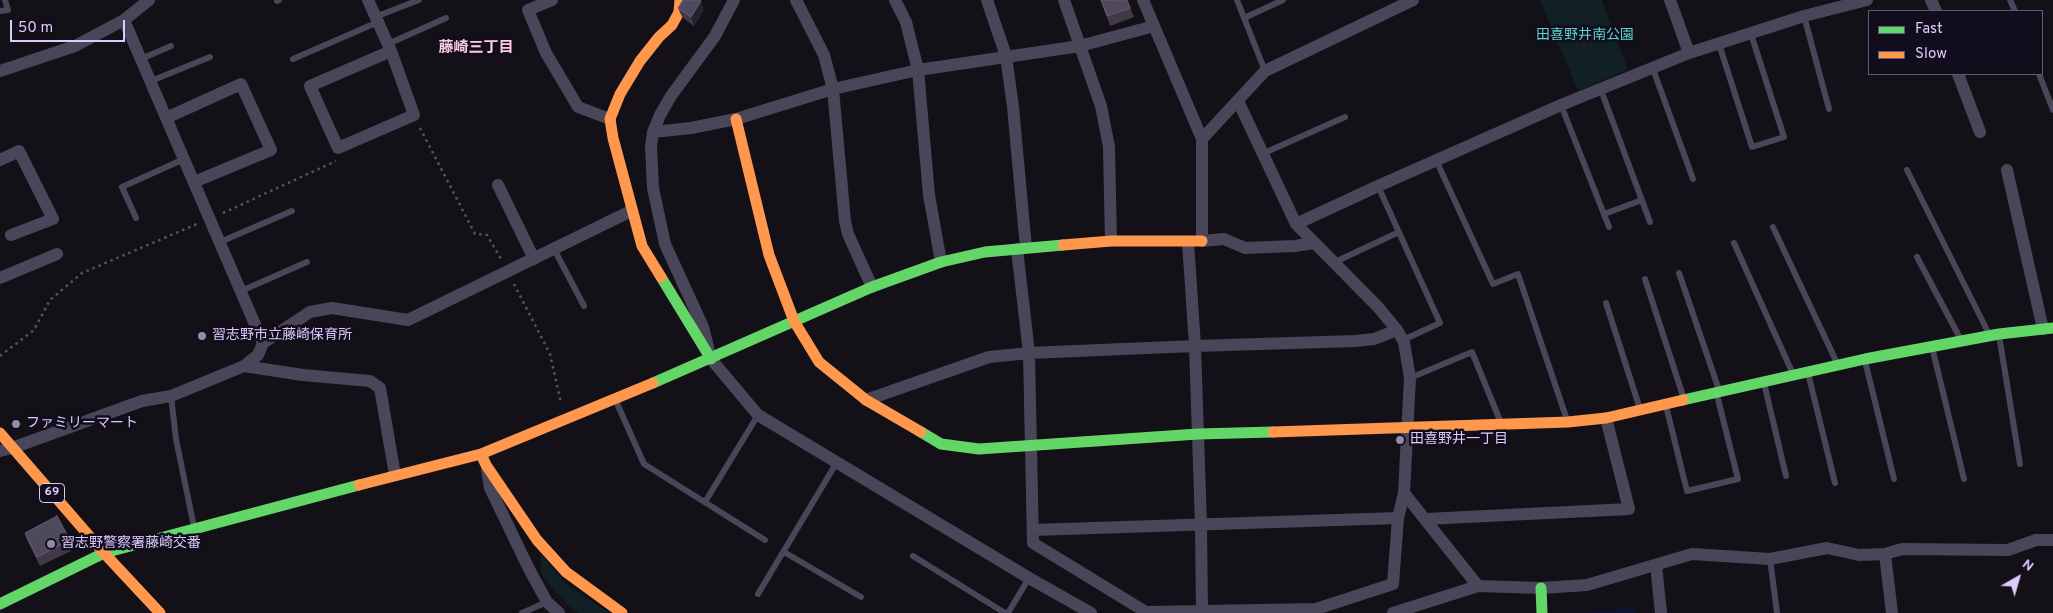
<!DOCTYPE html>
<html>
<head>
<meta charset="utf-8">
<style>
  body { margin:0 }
  #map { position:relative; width:2053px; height:613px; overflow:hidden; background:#131018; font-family:Overpass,sans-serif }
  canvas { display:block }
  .legend { position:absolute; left:1868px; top:10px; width:175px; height:65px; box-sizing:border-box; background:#120d1c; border:1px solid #625975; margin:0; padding:6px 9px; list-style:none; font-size:15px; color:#daccfb }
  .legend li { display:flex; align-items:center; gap:10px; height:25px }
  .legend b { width:25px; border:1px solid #625975 }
  .north { position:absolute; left:1993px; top:553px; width:50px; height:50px; -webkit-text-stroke:4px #120d1c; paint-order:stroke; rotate:38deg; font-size:14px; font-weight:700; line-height:20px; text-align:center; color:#daccfb }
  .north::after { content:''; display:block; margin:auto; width:18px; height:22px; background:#daccfb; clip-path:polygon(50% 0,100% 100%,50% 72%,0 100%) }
  .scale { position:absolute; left:10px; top:20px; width:115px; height:22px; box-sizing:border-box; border:2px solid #daccfb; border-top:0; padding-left:6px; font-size:15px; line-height:18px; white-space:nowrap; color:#daccfb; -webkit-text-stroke:4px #120d1c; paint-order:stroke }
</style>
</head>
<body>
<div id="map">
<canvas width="2053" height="613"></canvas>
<ul class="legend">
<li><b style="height:6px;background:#63d668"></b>Fast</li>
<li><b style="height:6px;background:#ff974d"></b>Slow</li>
</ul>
<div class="north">N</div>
<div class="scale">50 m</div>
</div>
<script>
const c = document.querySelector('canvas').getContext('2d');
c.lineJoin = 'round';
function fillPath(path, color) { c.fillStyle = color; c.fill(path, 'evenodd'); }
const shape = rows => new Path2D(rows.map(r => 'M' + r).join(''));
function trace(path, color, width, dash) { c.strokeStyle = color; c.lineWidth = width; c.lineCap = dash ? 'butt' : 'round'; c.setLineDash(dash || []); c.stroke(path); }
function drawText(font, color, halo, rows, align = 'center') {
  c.font = font + ' Overpass,"Noto Sans JP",sans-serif'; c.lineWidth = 5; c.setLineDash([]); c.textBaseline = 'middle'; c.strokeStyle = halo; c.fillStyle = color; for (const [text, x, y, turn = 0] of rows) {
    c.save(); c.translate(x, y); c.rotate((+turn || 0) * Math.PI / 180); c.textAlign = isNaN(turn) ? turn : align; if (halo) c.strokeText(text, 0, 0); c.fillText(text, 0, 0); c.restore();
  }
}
fillPath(shape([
  [1540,0,1602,0,1628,69,1578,91],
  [541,554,567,585,609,613,578,613,566,604,541,574]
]), '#102024');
fillPath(shape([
  [1635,608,1635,613,1579,613]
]), '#0d1333');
trace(shape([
  [420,128,475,234,487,235,501,259],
  [223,213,336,161],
  [514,284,550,354,561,403],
  [0,356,34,330,50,300,82,273,197,224]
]), '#4e5764', 2.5, [2.5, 4]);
trace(shape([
  [1237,0,1265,71],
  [2010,0,2015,11],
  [277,1,279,0],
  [0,11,8,10,5,0],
  [1804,16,1829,109],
  [375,17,419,0],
  [1244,18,1283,0],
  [388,44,446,18],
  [1719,44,1752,147,1784,137,1751,34],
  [141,59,171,46],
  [293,59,378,22],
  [1653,69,1693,179],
  [2039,74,2053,110],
  [151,81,210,57],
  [1601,90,1650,222],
  [1561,105,1609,227],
  [1262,154,1345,117],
  [1436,160,1493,284,1518,274,1567,420],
  [1907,170,1989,334],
  [1378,186,1440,323,1403,340],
  [1604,214,1642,200],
  [136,218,122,187,184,159],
  [1773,227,1837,363],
  [220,242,292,211],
  [1734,243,1793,374],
  [554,249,584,306],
  [1917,257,1961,340],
  [1335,262,1399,232],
  [1679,273,1719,390],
  [1645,279,1684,399],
  [241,291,307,262],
  [1606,303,1640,409],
  [1999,335,2020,464],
  [1932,347,1964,479],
  [1865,361,1894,479],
  [1808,373,1835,483],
  [1410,378,1472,352,1501,423],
  [1764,383,1786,476],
  [171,396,176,439,194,527],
  [615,399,644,464,765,540],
  [1666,406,1687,491,1738,479,1717,395],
  [705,502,758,415],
  [784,552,861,597],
  [913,556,1005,613],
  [1770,559,1777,613],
  [758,594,837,462],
  [522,613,547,602],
  [1008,613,1029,578]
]), '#4a4659', 6);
trace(shape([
  [368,0,391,51,414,115,338,148,310,86,391,51],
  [552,0,528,10,546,53,578,107,610,119],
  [734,0,715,36,671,96,660,115,653,132,651,146,653,188,665,244,703,327,711,359,758,415,1029,578,1091,613],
  [796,0,824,55,833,89,845,221,848,234,872,287],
  [895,0,906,22,918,70,929,195,941,262],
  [987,0,1006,56,1013,107,1026,248],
  [1064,0,1101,106,1109,147,1111,241],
  [1143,0,1202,139],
  [1670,0,1689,53],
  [1931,0,1936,11],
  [124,20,263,343],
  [0,71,75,46,124,20,149,0],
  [1958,74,1980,132],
  [166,118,241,84,271,150,194,182],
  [653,132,691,128,736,119,833,89,918,70,1080,46,1154,26],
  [0,160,19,151,53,219,11,235],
  [2007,170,2043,329],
  [498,185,534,259],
  [1296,224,1378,186,1561,105,1689,53,1804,16,1867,0],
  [1188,242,1195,346,1201,525,1202,613],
  [1314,243,1295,246,1245,248,1224,239,1202,241,1202,139,1265,71,1413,0],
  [1017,249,1029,353,1033,543,1146,612,1316,609,1393,584,1398,518,1404,493,1410,378,1404,342,1397,330,1378,307,1296,224,1238,101],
  [0,278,57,254],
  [244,366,258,355,263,343,310,312,332,308,408,320,631,211],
  [866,400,989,357,1029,353,1195,346,1355,341,1374,339,1397,330],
  [0,451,12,448,142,401,171,396,244,366,303,375,370,381,380,388,395,475],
  [487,470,490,488,529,569,547,602,559,613],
  [1404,493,1478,586],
  [1426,519,1629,509,1606,418],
  [1033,530,1398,518],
  [1885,554,1892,613],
  [1656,565,1661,613],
  [1393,613,1478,586,1541,588,1587,585,1692,554,1770,559,1827,548,1859,555,1885,554,1902,549,2008,550,2036,540,2053,540]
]), '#4a4659', 12);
trace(shape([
  [661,277,711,359],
  [653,383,872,287,941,262,985,252,1063,245],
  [1683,400,1865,359,1999,334,2053,328],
  [921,432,941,444,979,449,1198,434,1273,432],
  [1541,588,1542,613],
  [0,604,104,553,359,485]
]), '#63d668', 11);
trace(shape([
  [736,119,769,255,794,321,819,362,866,400,921,432],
  [1063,245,1111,241,1202,241],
  [661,277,642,246,613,138,610,119,620,94,640,61,659,37,672,25,679,12,680,0],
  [1273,432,1568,422,1606,418,1683,400],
  [0,433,104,553,160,613],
  [481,454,486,465,537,540,566,572,622,613],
  [359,485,481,454,653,383]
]), '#ff974d', 11);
fillPath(shape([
  [1101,0,1127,0,1134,17,1110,26],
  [678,8,704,10,694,26,682,17],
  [25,533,70,540,73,550,40,566,28,542]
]), '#3f3948');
fillPath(shape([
  [701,1,704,10,694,26,691,17]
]), '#26222d');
const building = shape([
  [683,0,699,0,701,1,691,17,678,8,683,0],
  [1101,0,1127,0,1130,8,1107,16,1101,0],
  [57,516,70,540,37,557,25,533,57,516]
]);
fillPath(building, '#4f495c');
trace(building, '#655d75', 1);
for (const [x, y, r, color] of [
  [202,336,5,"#948aac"],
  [16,424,5,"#948aac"],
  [1400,440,5,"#948aac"],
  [51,544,5,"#948aac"]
]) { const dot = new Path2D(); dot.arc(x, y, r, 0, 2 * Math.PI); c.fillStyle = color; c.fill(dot); trace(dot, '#120d1c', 2); }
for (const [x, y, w] of [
  [52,493,25]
]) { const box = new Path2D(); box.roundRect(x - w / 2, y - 9.5, w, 19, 4); c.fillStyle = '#120d1c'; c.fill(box); trace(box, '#daccfb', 1); }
drawText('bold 12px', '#daccfb', null, [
  ["69",52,493]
]);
drawText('14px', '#5ed5ce', '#120d1c', [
  ["田喜野井南公園",1585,36]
]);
drawText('14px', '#daccfb', '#120d1c', [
  ["習志野市立藤崎保育所",212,336],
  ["ファミリーマート",26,424],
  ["田喜野井一丁目",1410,440],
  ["習志野警察署藤崎交番",61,544]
], 'left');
drawText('bold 15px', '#fccde2', '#120d1c', [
  ["藤崎三丁目",476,49]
]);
</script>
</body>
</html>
